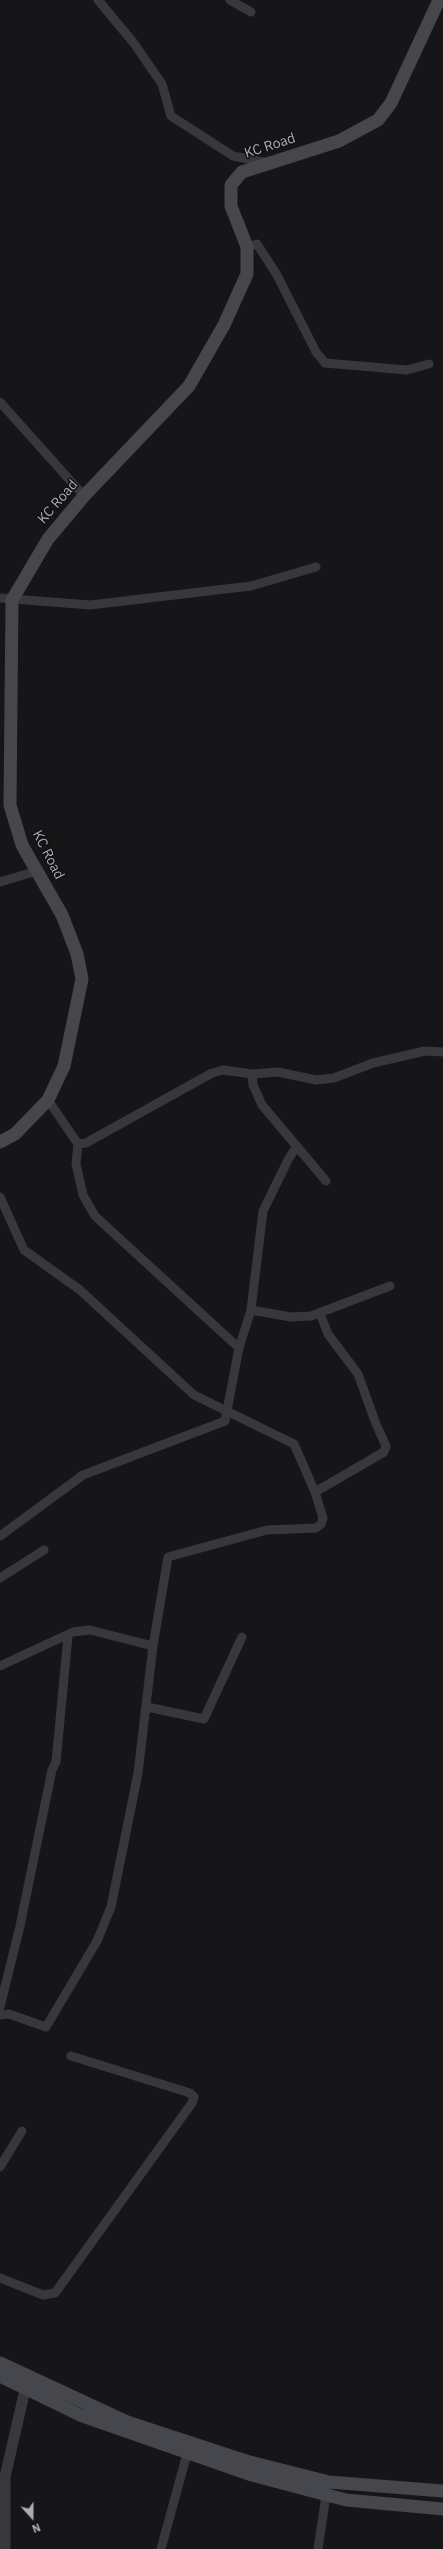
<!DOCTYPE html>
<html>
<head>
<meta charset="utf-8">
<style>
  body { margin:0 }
  #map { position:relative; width:443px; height:2549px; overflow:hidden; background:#161618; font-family:"IBM Plex Sans",sans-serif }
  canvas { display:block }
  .north { position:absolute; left:12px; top:2497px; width:40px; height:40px; -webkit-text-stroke:3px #111113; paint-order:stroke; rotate:159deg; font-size:11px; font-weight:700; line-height:16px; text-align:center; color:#a8adb8 }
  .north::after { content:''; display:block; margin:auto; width:14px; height:18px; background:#a8adb8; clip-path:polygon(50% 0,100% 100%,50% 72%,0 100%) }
</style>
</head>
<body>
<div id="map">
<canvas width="443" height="2549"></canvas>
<div class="north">N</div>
</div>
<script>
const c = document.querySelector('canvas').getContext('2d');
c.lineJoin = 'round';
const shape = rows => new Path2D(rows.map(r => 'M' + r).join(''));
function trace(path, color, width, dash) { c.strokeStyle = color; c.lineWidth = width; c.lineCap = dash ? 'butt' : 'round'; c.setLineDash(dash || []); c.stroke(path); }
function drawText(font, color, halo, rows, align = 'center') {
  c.font = font + ' "IBM Plex Sans",sans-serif'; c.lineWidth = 3; c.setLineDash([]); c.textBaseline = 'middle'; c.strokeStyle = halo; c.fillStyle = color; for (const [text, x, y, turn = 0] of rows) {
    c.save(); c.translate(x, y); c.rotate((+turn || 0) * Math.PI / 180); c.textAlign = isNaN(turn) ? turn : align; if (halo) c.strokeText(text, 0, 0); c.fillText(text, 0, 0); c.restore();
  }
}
trace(shape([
  [98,0,133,42,162,84,171,116,233,156,268,163],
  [230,0,251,12],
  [247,247,257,244,277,275,316,352,325,363,407,370,429,364],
  [0,402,84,496],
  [0,598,90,605,251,586,316,567],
  [0,882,37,871],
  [252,1074,278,1072,316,1080,334,1078,373,1063,425,1051,443,1052],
  [48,1100,78,1144,76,1164,83,1195,95,1216,239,1348],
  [78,1144,86,1143,212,1073,223,1070,252,1074,253,1085,262,1105,326,1181],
  [0,1197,24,1250,80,1290,194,1395,294,1444,315,1492,323,1518,321,1524,316,1528,267,1530,168,1557,153,1646,138,1773,111,1907,97,1941,46,2027,9,2014,0,2015],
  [251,1310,291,1317,311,1316,390,1286],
  [315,1492,384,1452,386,1446,376,1424,358,1374,328,1334,320,1313],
  [0,1536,83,1475,225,1421,239,1348,251,1310,263,1211,289,1158,296,1148],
  [0,1578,44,1550],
  [0,1666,73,1632,90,1630,153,1646],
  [147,1707,204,1719,242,1637],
  [0,2007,20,1926,52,1770,56,1762,68,1636],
  [0,2167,22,2131],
  [0,2278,43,2295,55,2293,192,2103,194,2097,190,2093,71,2056],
  [161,2549,187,2454],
  [318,2549,327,2489]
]), '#37383d', 9);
trace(shape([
  [5,2549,5,2477,27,2381]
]), '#37383d', 11);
trace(shape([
  [0,1142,15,1134,48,1100,64,1066,82,979,77,954,62,915,22,845,10,805,12,600,48,539,84,496,189,386,224,325,247,274,247,247,231,206,231,185,242,172,339,141,378,120,391,103,439,0],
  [0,2363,127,2422,246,2461,329,2482,443,2491],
  [0,2376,80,2415,252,2475,346,2500,443,2509]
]), '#45474d', 13);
drawText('14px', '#a8adb8', '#111113', [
  ["KC Road",270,146,-18],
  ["KC Road",58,502,-49],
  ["KC Road",48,855,63]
]);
</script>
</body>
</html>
